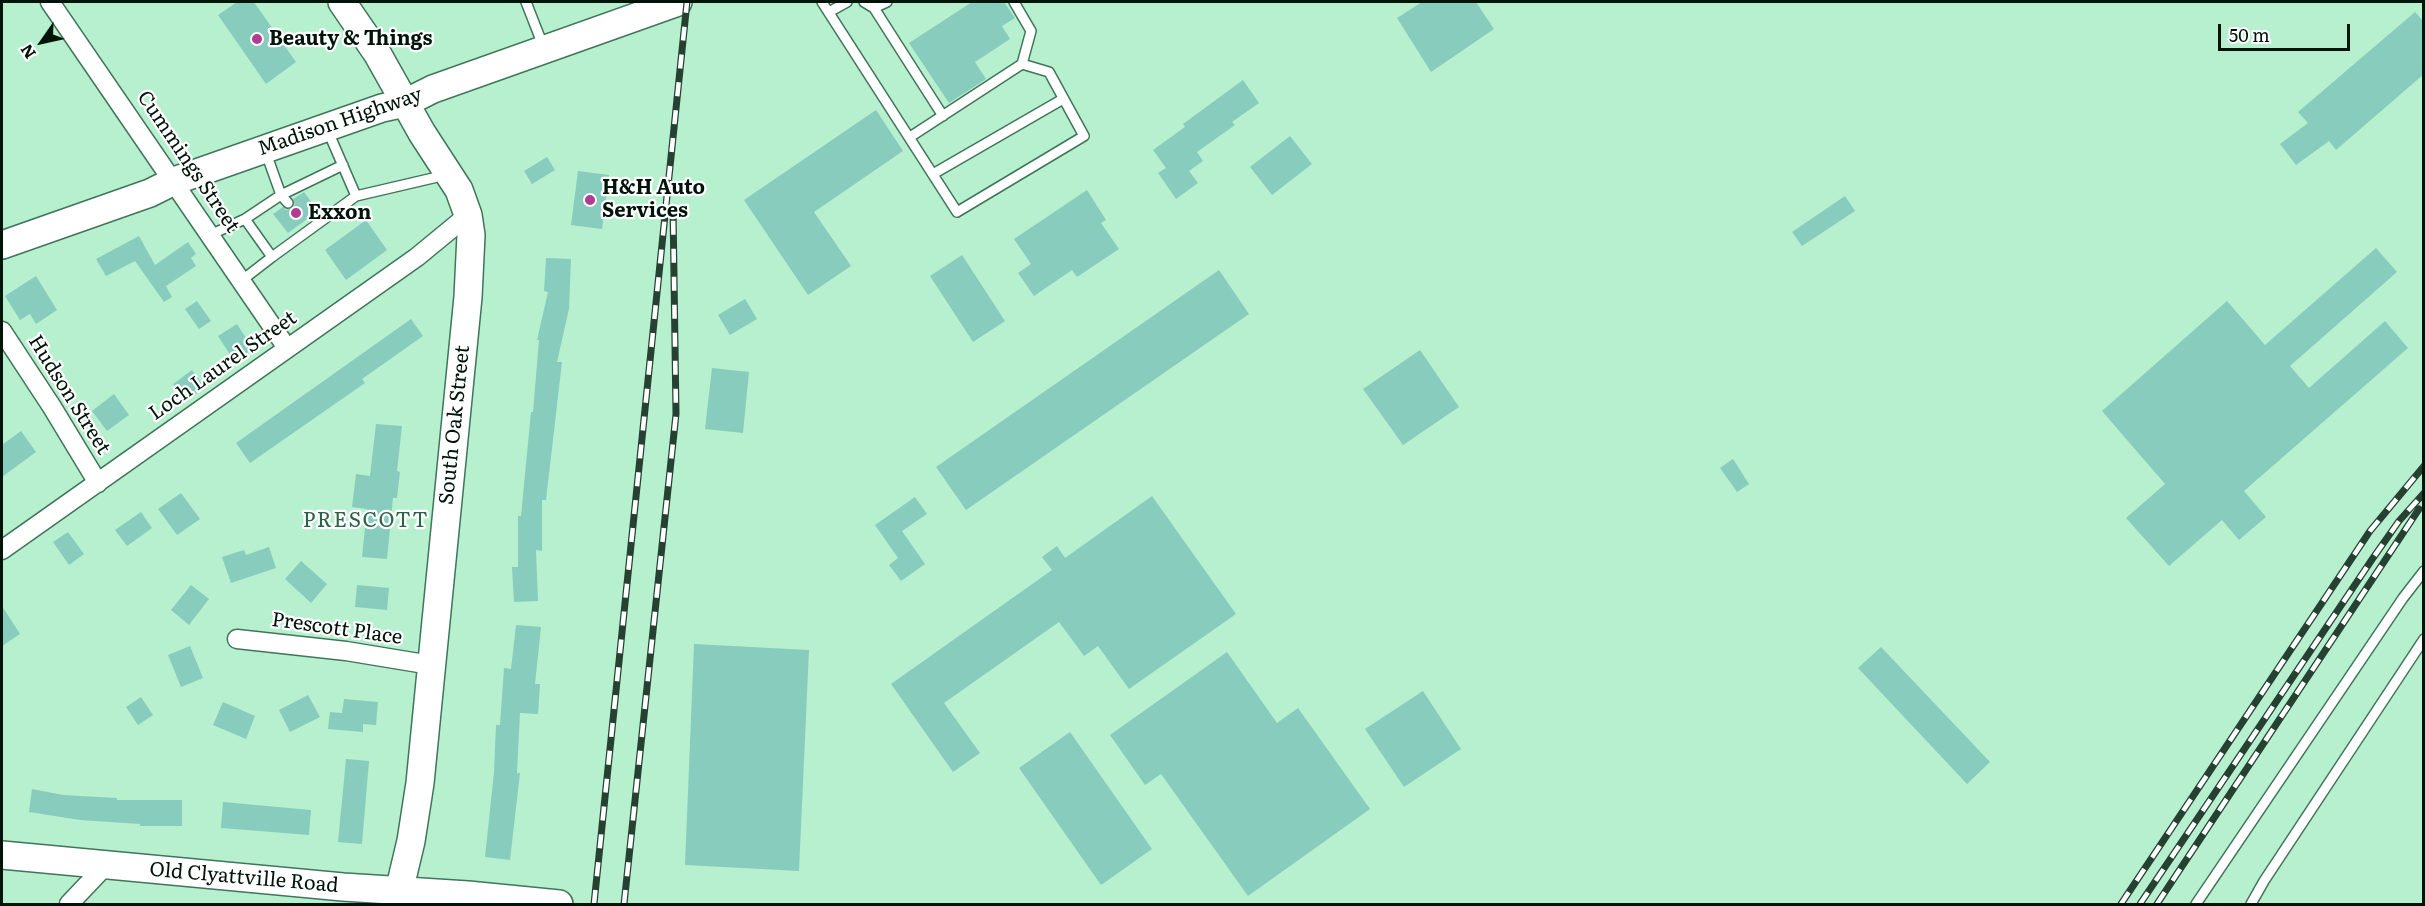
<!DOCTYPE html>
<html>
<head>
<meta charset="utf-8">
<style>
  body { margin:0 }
  #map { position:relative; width:2425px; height:906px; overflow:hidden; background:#b7f0cf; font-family:Literata,serif }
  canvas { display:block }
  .frame { position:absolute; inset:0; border:3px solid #01140a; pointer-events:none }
  .north { position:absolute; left:12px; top:12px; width:60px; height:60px; -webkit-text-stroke:4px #fff; paint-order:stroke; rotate:236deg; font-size:16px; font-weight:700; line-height:24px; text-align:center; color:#01140a }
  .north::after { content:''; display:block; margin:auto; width:21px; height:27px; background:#01140a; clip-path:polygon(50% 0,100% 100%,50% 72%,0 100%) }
  .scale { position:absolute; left:2218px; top:24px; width:132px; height:27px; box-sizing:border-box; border:3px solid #01140a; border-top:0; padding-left:8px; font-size:18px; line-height:21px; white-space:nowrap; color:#01140a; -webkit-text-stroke:4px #fff; paint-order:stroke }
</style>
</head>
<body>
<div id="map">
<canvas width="2425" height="906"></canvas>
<div class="frame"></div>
<div class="north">N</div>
<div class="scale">50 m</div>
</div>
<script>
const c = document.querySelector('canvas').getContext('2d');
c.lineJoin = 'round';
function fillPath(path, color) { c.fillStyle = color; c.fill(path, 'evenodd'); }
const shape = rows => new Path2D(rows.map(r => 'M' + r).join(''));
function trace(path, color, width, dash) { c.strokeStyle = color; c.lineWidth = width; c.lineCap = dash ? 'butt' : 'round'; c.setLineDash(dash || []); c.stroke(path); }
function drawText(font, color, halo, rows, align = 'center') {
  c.font = font + ' Literata,serif'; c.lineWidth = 4.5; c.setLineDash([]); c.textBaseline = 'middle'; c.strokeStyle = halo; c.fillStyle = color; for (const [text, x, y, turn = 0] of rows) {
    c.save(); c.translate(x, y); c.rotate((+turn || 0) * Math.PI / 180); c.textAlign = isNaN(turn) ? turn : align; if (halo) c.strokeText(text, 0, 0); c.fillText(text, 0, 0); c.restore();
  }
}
fillPath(shape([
  [237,2,254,2,296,62,266,84,218,15],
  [972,2,1004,2,1015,18,1002,26,1010,39,975,62,986,79,949,103,909,43],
  [1422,2,1476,2,1494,29,1431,72,1397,18],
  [2415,12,2424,22,2424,74,2336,150,2329,141,2296,165,2280,144,2308,123,2298,112],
  [1243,80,1259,103,1232,122,1235,125,1197,152,1203,161,1189,171,1198,183,1176,199,1158,173,1166,168,1153,150,1185,127,1183,124],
  [876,110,903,151,814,212,851,266,808,295,744,200],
  [1290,136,1312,164,1272,195,1250,167],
  [547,157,555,170,532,184,524,171],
  [578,171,609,175,602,229,571,225],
  [1087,190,1106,220,1101,223,1119,249,1077,277,1072,270,1034,296,1018,273,1031,264,1014,239],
  [304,192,318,211,288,233,273,214,283,207,286,210,292,208,295,205,293,199],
  [1845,196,1855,211,1802,246,1792,232],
  [366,220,387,250,346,280,325,250],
  [139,236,155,265,188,242,196,254,191,258,196,266,166,286,172,297,164,302,135,261,106,276,96,259],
  [2376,248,2397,272,2290,366,2309,388,2385,321,2408,348,2244,491,2266,517,2239,540,2222,520,2169,566,2126,518,2165,484,2102,411,2227,301,2265,345],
  [962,255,1005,321,973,342,930,276],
  [546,258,571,259,569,309,557,362,562,362,546,500,542,500,542,551,536,550,538,601,514,602,512,567,518,567,518,516,521,516,531,412,533,412,539,340,537,340,548,292,544,291],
  [1219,270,1249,314,966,510,936,467],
  [36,276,57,310,36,324,30,314,20,320,5,296],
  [745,299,757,319,730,335,718,315],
  [197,301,211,321,199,329,185,309],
  [411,319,423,336,362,379,365,383,250,463,236,443],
  [237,324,253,349,234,361,218,336],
  [1420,350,1459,407,1403,445,1363,389],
  [712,368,749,372,743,433,705,429],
  [192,370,205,388,185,401,173,384],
  [114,394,129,415,107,431,92,411],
  [376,424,402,426,397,471,400,472,397,498,393,498,387,559,362,557,367,509,352,507,356,474,370,476],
  [21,431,36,452,2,477,2,445],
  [1733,459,1749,484,1737,492,1720,468],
  [181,493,200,519,177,535,158,509],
  [1152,496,1236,614,1129,689,1098,646,1084,656,1059,622,944,703,980,753,953,772,891,684,1052,570,1042,557,1057,546,1065,558],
  [915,497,927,514,902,531,925,564,901,581,889,565,898,558,875,525],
  [141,512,152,528,127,546,115,530],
  [68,532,84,554,69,565,53,542],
  [269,547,276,568,231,583,222,557,244,550,246,555],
  [301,561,327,584,311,603,285,579],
  [191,585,209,599,189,625,171,610],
  [357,585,389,588,387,610,355,607],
  [2,606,20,634,2,646],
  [516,625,541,627,535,684,540,684,538,714,520,713,517,773,520,773,510,860,485,857,494,772,496,725,500,725,504,668,511,669],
  [694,644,809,650,799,871,685,865],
  [190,646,203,678,181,687,168,655],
  [1881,647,1990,762,1967,784,1858,668],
  [1227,652,1277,723,1298,708,1370,809,1248,896,1161,774,1145,785,1110,735],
  [1423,691,1461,749,1404,787,1365,729],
  [308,695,320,717,290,732,279,710],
  [141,697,153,715,138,725,126,707],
  [344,699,378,702,376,725,363,724,363,732,328,729,330,712,342,713],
  [223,702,255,716,246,739,213,725],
  [1070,732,1152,849,1101,885,1019,768],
  [346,759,369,761,362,844,338,842],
  [32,789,63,795,117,798,117,800,182,800,182,826,140,826,140,824,80,820,29,812],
  [223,802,311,810,309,835,221,828]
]), '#87ccbd');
const lane = shape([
  [526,2,544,48],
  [822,2,957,212,1084,136,1049,72,1022,64],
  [864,2,874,8,943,116],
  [874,8,887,2],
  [829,12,847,2],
  [327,129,356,196],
  [910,137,1022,64,1031,31,1014,2],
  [933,174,1063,99],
  [288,203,281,195,343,165],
  [245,219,281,195,266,153],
  [210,235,245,219,272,257,241,281],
  [272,257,356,196,446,175],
  [2196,904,2403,598,2424,571],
  [2251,904,2264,881,2424,639]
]);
const street = shape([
  [50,2,287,348],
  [2,331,52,407,98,483],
  [2,550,417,257,468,215],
  [237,639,346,651,431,665],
  [69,904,106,865]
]);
const secondary = shape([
  [342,2,377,53,422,133,459,190,468,215,471,235,468,297,420,783,411,841,396,904],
  [2,245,150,193,174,181,382,108,405,103,433,89,678,2],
  [2,855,343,887,468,895,559,904]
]);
trace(lane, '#407559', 12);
trace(street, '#407559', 21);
trace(secondary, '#407559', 30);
trace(lane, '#fff', 9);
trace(street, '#fff', 18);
trace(secondary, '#fff', 27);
const rail = shape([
  [594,904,687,2],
  [624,904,676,414,673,208],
  [2121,904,2370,531,2424,466],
  [2140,904,2373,558,2399,521,2424,493],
  [2157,904,2419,509]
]);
trace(rail, '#264132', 7);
trace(rail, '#fff', 4.5, [14]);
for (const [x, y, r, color] of [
  [257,39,6,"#b23c94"],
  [590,200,6,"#b23c94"],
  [296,213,6,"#b23c94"]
]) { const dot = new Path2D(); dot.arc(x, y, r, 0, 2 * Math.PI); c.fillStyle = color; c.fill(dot); trace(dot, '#fff', 2); }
drawText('bold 20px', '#01140a', '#fff', [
  ["Beauty & Things",269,39],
  ["H&H Auto",602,188],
  ["Services",602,211],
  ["Exxon",308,213]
], 'left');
drawText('20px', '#01140a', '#fff', [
  ["Madison Highway",340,122,-19],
  ["Cummings Street",188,162,56],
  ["Loch Laurel Street",223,366,-35],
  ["Hudson Street",69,395,58],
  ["South Oak Street",455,425,-84],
  ["Prescott Place",337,629,8],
  ["Old Clyattville Road",244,878,5]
]);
c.letterSpacing = '1.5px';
drawText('21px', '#2c6247', '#fff', [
  ["PRESCOTT",366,521]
]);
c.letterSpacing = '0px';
</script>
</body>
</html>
